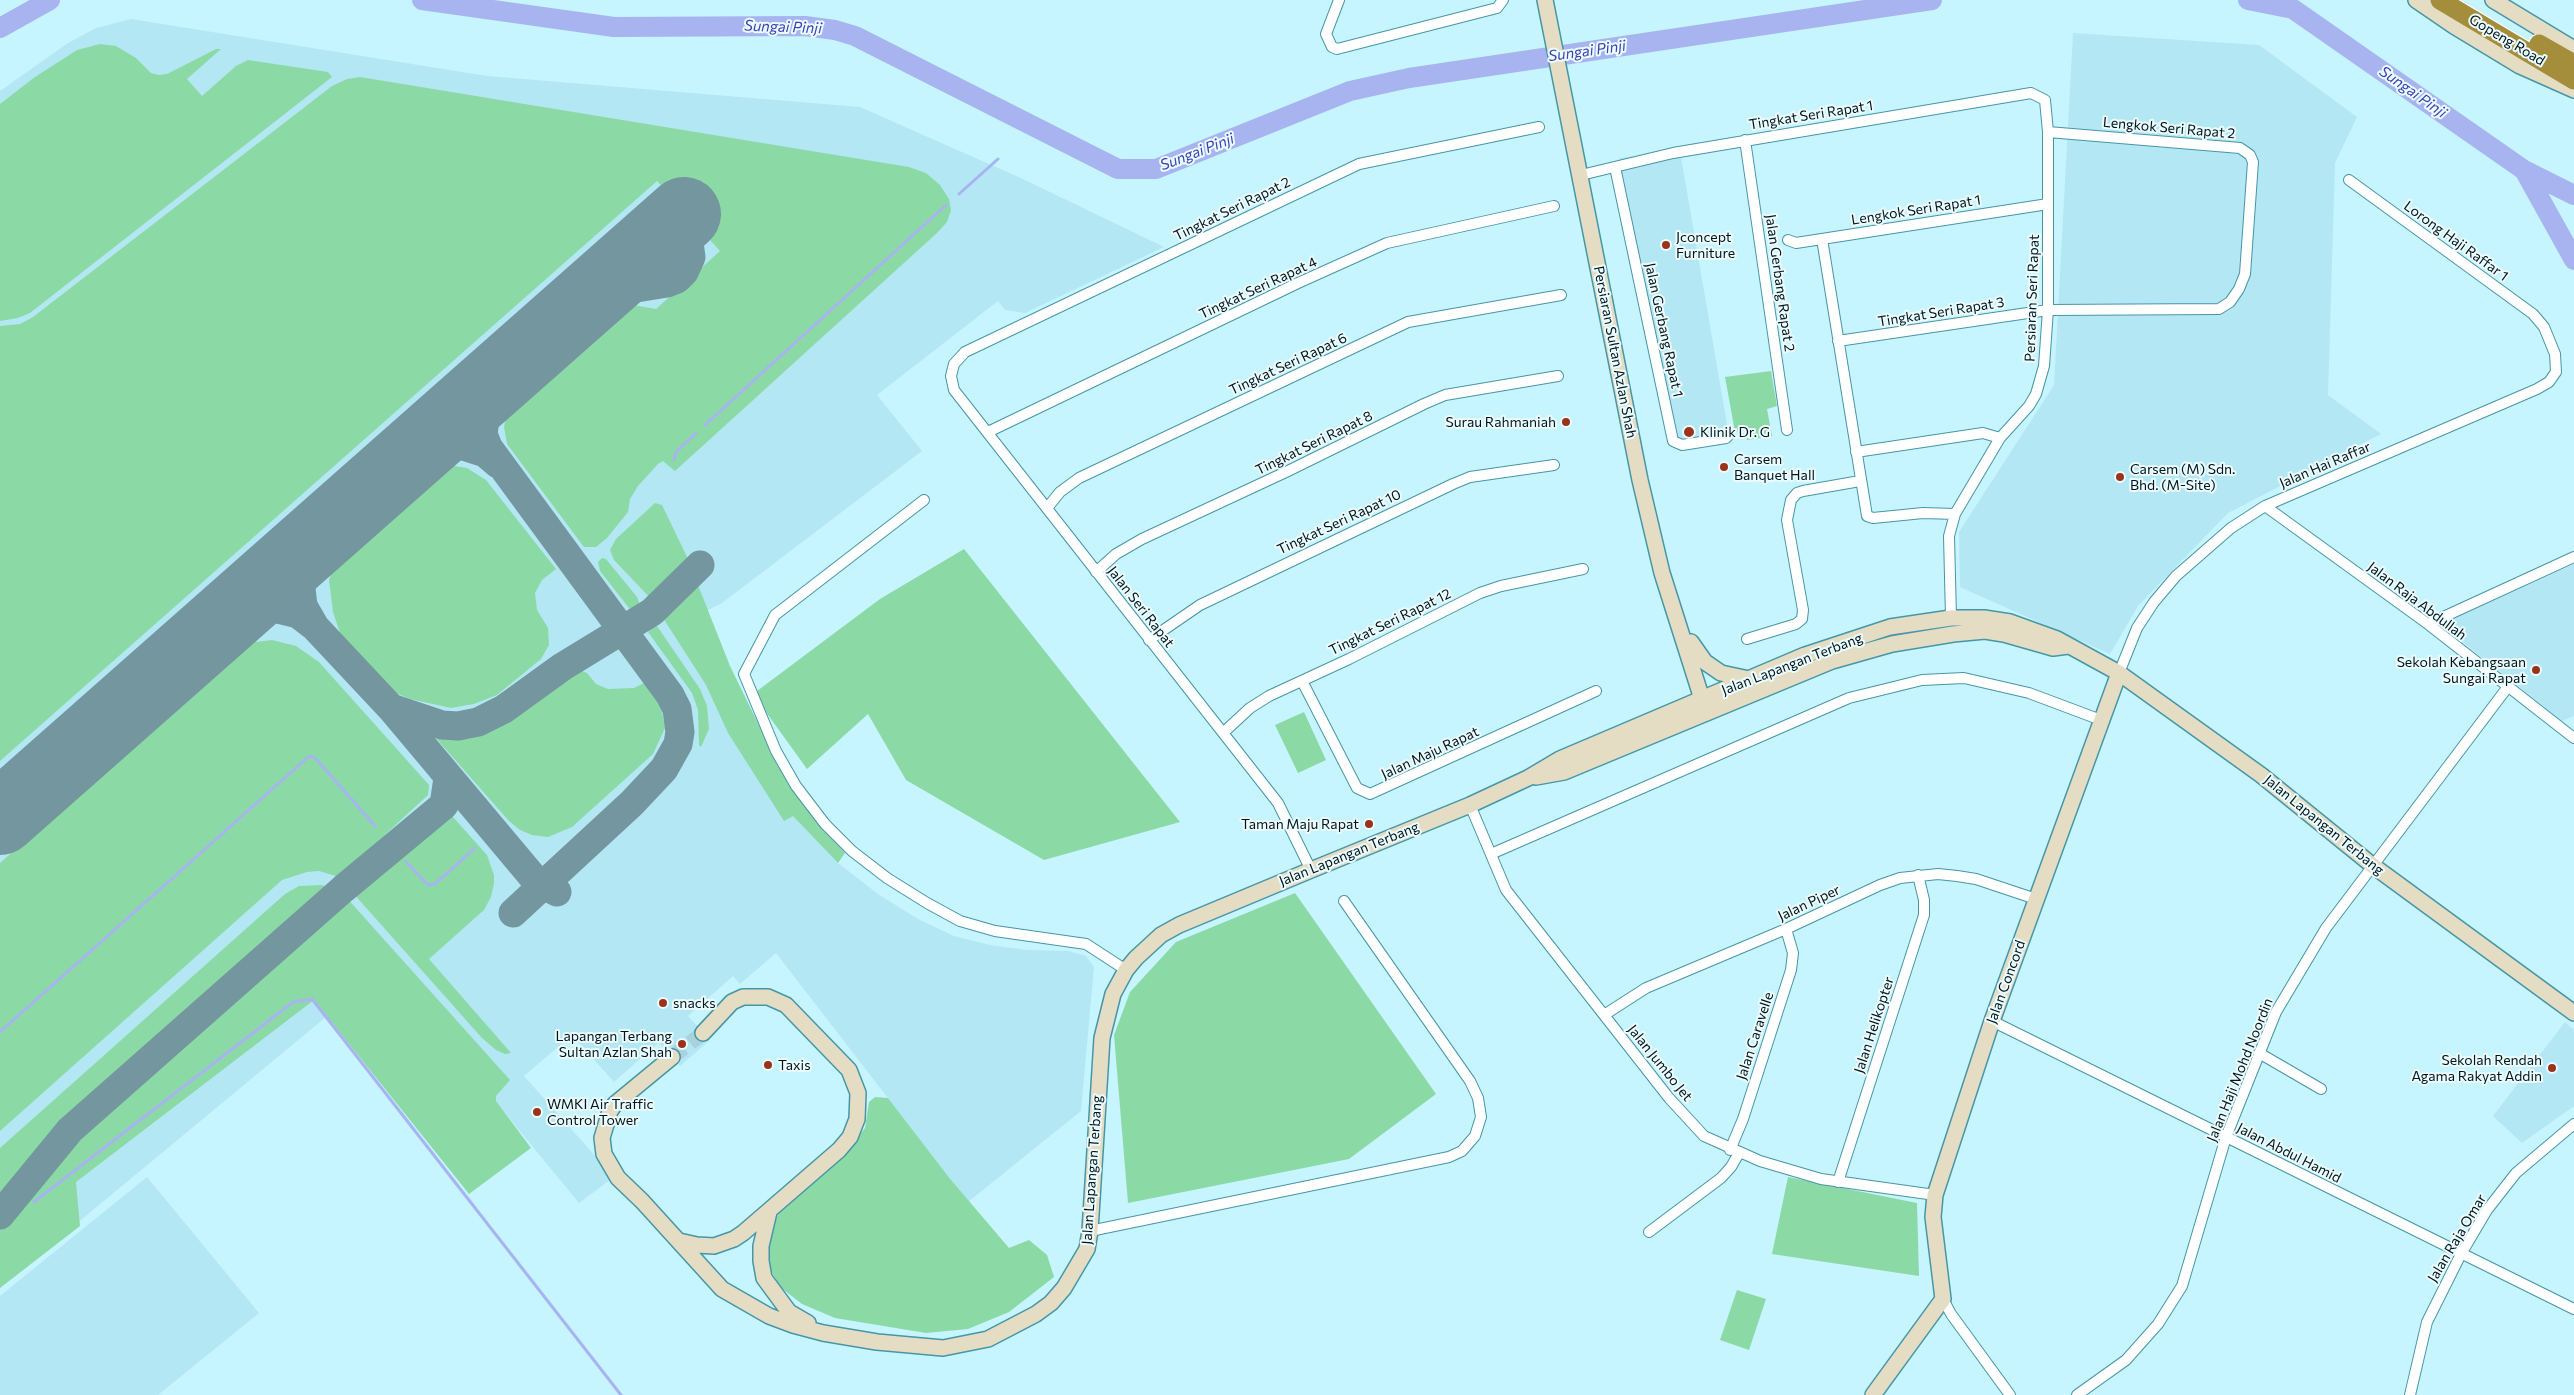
<!DOCTYPE html>
<html>
<head>
<meta charset="utf-8">
<style>
  body { margin:0 }
  canvas { display:block; background:#c6f4ff }
</style>
</head>
<body>
<canvas width="2574" height="1395"></canvas>
<script>
const c = document.querySelector('canvas').getContext('2d');
c.lineJoin = 'round';
function fillPath(path, color) { c.fillStyle = color; c.fill(path, 'evenodd'); }
const shape = rows => new Path2D(rows.map(r => 'M' + r).join(''));
function trace(path, color, width, dash) { c.strokeStyle = color; c.lineWidth = width; c.lineCap = dash ? 'butt' : 'round'; c.setLineDash(dash || []); c.stroke(path); }
function drawText(font, color, halo, rows, align = 'center') {
  c.font = font + ' Commissioner,sans-serif'; c.lineWidth = 4; c.setLineDash([]); c.textBaseline = 'middle'; c.strokeStyle = halo; c.fillStyle = color; for (const [text, x, y, turn = 0] of rows) {
    c.save(); c.translate(x, y); c.rotate((+turn || 0) * Math.PI / 180); c.textAlign = isNaN(turn) ? turn : align; if (halo) c.strokeText(text, 0, 0); c.fillText(text, 0, 0); c.restore();
  }
}
fillPath(shape([
  [131,19,487,76,860,107,1023,179,1164,247,1025,313,1005,310,998,301,877,395,922,451,722,603,700,614,793,815,838,863,878,894,918,919,954,936,990,945,1027,950,1068,951,1086,956,1094,967,1081,1111,968,1202,776,953,740,984,733,976,688,1016,710,1040,680,1066,659,1042,614,1082,572,1035,524,1076,614,1177,579,1203,496,1102,496,1096,314,1000,326,1017,0,1287,0,91,68,43,96,28],
  [2073,33,2259,45,2357,117,2335,163,2328,395,2381,434,2228,513,2138,606,2110,654,1960,587,1959,532,2054,385],
  [1680,151,1729,436,1673,445,1619,158],
  [2574,564,2574,716,2562,721,2440,624],
  [2565,1022,2574,1030,2574,1106,2522,1143,2493,1116],
  [147,1177,259,1313,158,1395,0,1395,0,1296]
]), '#b4e7f4');
fillPath(shape([
  [100,44,116,46,136,58,151,73,159,75,167,74,216,49,221,49,187,79,202,96,236,66,248,60,328,72,332,77,30,313,18,318,0,321,0,104,35,77,77,50],
  [360,77,909,167,926,173,940,185,949,199,951,210,947,222,937,233,675,471,663,461,658,464,638,486,630,499,628,512,607,538,596,547,584,547,507,444,504,427,507,412,633,305,656,309,720,251,657,181,0,761,0,326,20,324,33,317,332,86,347,79],
  [1771,371,1777,406,1767,409,1772,436,1747,440,1745,430,1735,432,1725,377],
  [448,465,467,468,486,480,556,569,542,580,535,593,537,610,548,628,549,645,541,659,497,695,474,704,451,708,410,699,396,693,340,633,333,612,329,580,333,568],
  [655,503,662,505,689,561,654,602,614,560,610,550,616,539],
  [964,549,1180,822,1044,860,906,780,868,714,807,769,753,694,880,599],
  [602,558,606,559,637,597,642,611,636,617,600,571,598,562],
  [696,580,730,666,773,754,827,832,845,853,838,863,793,816,784,821,728,733,706,685,663,618,663,611],
  [653,626,657,626,700,689,707,706,709,729,701,747,699,745,698,710,692,693,648,632],
  [272,640,296,646,319,662,429,785,428,795,339,877,319,871,307,872,282,880,0,1131,0,863,248,643],
  [577,669,587,673,596,684,608,689,634,688,644,683,660,701,665,728,653,754,572,827,548,837,532,835,520,830,509,821,434,736,451,737,497,727,567,670],
  [1304,712,1326,760,1298,773,1275,725],
  [446,815,452,816,487,855,494,875,494,884,491,897,484,910,429,959,511,1053,505,1054,496,1050,482,1038,352,892,438,818],
  [321,885,331,887,68,1119,48,1140,0,1200,0,1148,285,894,299,886],
  [1295,893,1436,1094,1349,1159,1128,1203,1114,1035,1130,992,1176,942],
  [345,896,510,1080,496,1096,496,1101,531,1148,469,1194,314,1000,76,1182,80,1226,0,1288,0,1223,56,1153,79,1130],
  [875,1097,888,1098,951,1180,1009,1248,1029,1240,1047,1255,1054,1277,1009,1312,968,1329,926,1333,835,1318,802,1304,780,1287,768,1265,768,1236,780,1211,845,1153,865,1128,869,1102],
  [1788,1177,1917,1203,1919,1276,1772,1254],
  [1737,1290,1766,1299,1749,1350,1720,1340]
]), '#8bdaa6');
trace(shape([
  [445,2,445,0],
  [959,194,998,159],
  [705,425,946,205],
  [674,460,676,452,696,433],
  [406,862,428,885,435,884,475,848],
  [0,1032,307,758,311,756,316,759,375,826],
  [34,1202,293,1002,312,999,621,1395]
]), '#a7b4f0', 3);
trace(shape([
  [422,0,614,27,805,26,835,30,855,36,1118,169,1156,169,1350,91,1409,78,1932,0],
  [2248,0,2293,9,2524,170,2574,195],
  [0,28,50,0],
  [2524,170,2574,260]
]), '#a7b4f0', 20);
trace(shape([
  [652,219,671,220,688,236,691,257,684,272,677,279,667,283,624,290,571,312,613,264,636,230,652,219],
  [503,374,493,388,487,403,483,434,488,447,670,695,677,709,680,732,678,744,664,769,632,803,513,913],
  [401,463,428,447,457,444,485,453,498,464],
  [316,539,303,566,300,580,303,606,315,627,391,708,537,882,557,892],
  [211,632,253,610,269,607,298,614,315,627],
  [391,708,442,725,458,726,478,722,504,709,562,667,652,612,700,565],
  [0,1215,70,1130,343,889,444,805,448,778]
]), '#73969f', 29);
trace(shape([
  [0,818,684,214]
]), '#73969f', 74);
trace(shape([
  [672,1057,703,1033]
]), '#a8d3dd', 15, [15, 8]);
const street = shape([
  [1339,0,1326,34,1332,47,1337,49,1497,8,1503,0],
  [1745,140,1787,430],
  [1615,167,1673,441,1682,445,1726,438,1728,436],
  [1581,175,1673,153,2031,93,2045,100,2048,132,2048,310,2044,366,2036,394,2029,406,2000,438,1955,514,1949,536,1951,618],
  [1822,239,1867,516,1873,518,1923,513,1955,514],
  [1788,240,1796,243,2048,204],
  [1838,341,2048,310,2219,309,2230,302,2239,289,2245,274,2253,162,2250,155,2240,148,2048,132],
  [988,432,1298,283,1387,243,1554,206],
  [1856,452,1983,433,2000,438],
  [924,500,775,615,744,674,776,751,796,786,825,824,852,851,887,878,927,903,960,921,995,931,1086,944,1126,970],
  [2265,506,2428,624,2574,738],
  [1047,508,1060,492,1079,478,1408,322,1561,295],
  [1096,572,1116,554,1142,539,1288,471,1424,404,1445,395,1558,376],
  [2428,624,2574,557],
  [1747,639,1796,624,1802,619,1803,610,1787,520,1791,500,1797,493,1803,491,1860,481],
  [1149,640,1200,605,1453,484,1470,477,1554,465],
  [2119,673,2137,628,2154,602,2176,576,2231,528,2265,506,2537,389,2549,382,2556,372,2555,354,2544,327,2533,314,2349,180],
  [1302,681,1357,788,1370,794,1596,691],
  [1224,732,1250,708,1269,696,1349,659,1480,593,1501,586,1583,569],
  [1470,805,1506,890,1669,1098,1704,1136,1760,1161,1821,1179,1935,1195],
  [1491,854,1849,698,1922,680,1964,678,2029,693,2101,720],
  [1311,870,1278,803,954,390,951,376,954,364,965,352,1359,164,1539,127],
  [1604,1015,1646,988,1786,929,1880,885,1900,878,1938,874,1957,876,1976,879,2036,899],
  [1992,1021,2574,1309],
  [2259,1053,2321,1089],
  [1730,1150,1743,1119,1791,970,1793,953,1786,929],
  [1838,1182,1924,915,1924,900,1918,875],
  [1090,1231,1449,1157,1462,1151,1475,1136,1481,1117,1478,1098,1470,1081,1344,901],
  [1649,1232,1721,1178,1731,1167,1739,1153],
  [1943,1299,1951,1314,2010,1395],
  [2077,1395,2126,1360,2158,1324,2182,1286,2226,1137,2276,1012,2326,928,2507,688],
  [2410,1395,2427,1322,2461,1254,2487,1210,2516,1173,2574,1124]
]);
const secondary = shape([
  [1545,0,1640,480,1662,573,1702,699],
  [2416,0,2454,26,2520,66,2574,90],
  [2493,0,2574,49],
  [1691,642,1705,662,1721,673,1749,679],
  [1536,777,1564,772,1832,661,1892,644,1953,634,1985,631,2004,634,2053,648,2068,646],
  [672,1057,615,1104,610,1111,602,1138,604,1154,618,1178,642,1201,722,1289,769,1316,793,1325,823,1333,877,1342,943,1348,988,1339,1036,1314,1051,1303,1064,1288,1087,1249,1090,1231,1102,1038,1113,994,1126,970,1136,958,1161,935,1179,925,1311,870,1470,805,1528,778,1560,759,1805,655,1890,627,1951,618,1984,618,2010,622,2057,639,2119,673,2261,775,2372,865,2574,1013],
  [769,1212,761,1246,761,1261,764,1278,789,1312,808,1323],
  [679,1241,697,1245,714,1246,734,1239,743,1233,839,1150,850,1137,857,1119,858,1093,849,1070,786,1005,768,997,743,997,732,1002,703,1033],
  [1873,1395,1943,1299,1933,1217,1935,1195,1992,1021,2119,673]
]);
const highway = shape([
  [2440,0,2574,80],
  [2539,44,2574,64]
]);
trace(street, '#4696a8', 12);
trace(secondary, '#4696a8', 18);
trace(highway, '#fff', 21);
trace(street, '#fff', 10);
trace(secondary, '#e4ddc4', 15);
trace(highway, '#a48e3c', 19);
for (const [x, y, r, color] of [
  [1666,245,5,"#9b331a"],
  [1566,422,5,"#9b331a"],
  [1689,432,6,"#9b331a"],
  [1724,467,5,"#9b331a"],
  [2120,477,5,"#9b331a"],
  [2536,670,5,"#9b331a"],
  [1369,824,5,"#9b331a"],
  [663,1003,5,"#9b331a"],
  [682,1044,5,"#9b331a"],
  [768,1065,5,"#9b331a"],
  [2552,1068,5,"#9b331a"],
  [537,1112,5,"#9b331a"]
]) { const dot = new Path2D(); dot.arc(x, y, r, 0, 2 * Math.PI); c.fillStyle = color; c.fill(dot); trace(dot, '#ecfbfe', 2); }
drawText('14px', '#00151b', '#ecfbfe', [
  ["Gopeng Road",2507,40,31],
  ["Tingkat Seri Rapat 1",1811,115,-9],
  ["Lengkok Seri Rapat 2",2169,128,5],
  ["Tingkat Seri Rapat 2",1232,209,-26],
  ["Lengkok Seri Rapat 1",1916,210,-9],
  ["Lorong Haji Raffar 1",2456,241,36],
  ["Jalan Gerbang Rapat 2",1780,283,82],
  ["Tingkat Seri Rapat 4",1258,288,-25],
  ["Persiaran Seri Rapat",2032,298,-88],
  ["Tingkat Seri Rapat 3",1941,312,-9],
  ["Jalan Gerbang Rapat 1",1664,330,78],
  ["Persiaran Sultan Azlan Shah",1615,352,79],
  ["Tingkat Seri Rapat 6",1288,364,-25],
  ["Tingkat Seri Rapat 8",1314,443,-26],
  ["Jalan Hai Raffar",2325,465,-23],
  ["Tingkat Seri Rapat 10",1339,522,-25],
  ["Jalan Raja Abdullah",2417,601,37],
  ["Jalan Seri Rapat",1141,607,52],
  ["Tingkat Seri Rapat 12",1390,622,-26],
  ["Jalan Lapangan Terbang",1792,664,-21],
  ["Jalan Maju Rapat",1430,753,-25],
  ["Jalan Lapangan Terbang",2324,825,39],
  ["Jalan Lapangan Terbang",1349,854,-22],
  ["Jalan Piper",1809,903,-25],
  ["Jalan Concord",2006,982,-70],
  ["Jalan Helikopter",1874,1025,-72],
  ["Jalan Caravelle",1755,1036,-72],
  ["Jalan Jumbo Jet",1660,1063,51],
  ["Jalan Haji Mohd Noordin",2240,1070,-68],
  ["Jalan Abdul Hamid",2289,1153,27],
  ["Jalan Lapangan Terbang",1092,1170,-86],
  ["Jalan Raja Omar",2457,1238,-59]
]);
drawText('14px', '#00151b', '#ecfbfe', [
  ["Jconcept",1676,237],
  ["Furniture",1676,253],
  ["Surau Rahmaniah",1556,422,"right"],
  ["Klinik Dr. G",1700,432],
  ["Carsem",1734,459],
  ["Banquet Hall",1734,475],
  ["Carsem (M) Sdn.",2130,469],
  ["Bhd. (M-Site)",2130,485],
  ["Sekolah Kebangsaan",2526,662,"right"],
  ["Sungai Rapat",2526,678,"right"],
  ["Taman Maju Rapat",1359,824,"right"],
  ["snacks",673,1003],
  ["Lapangan Terbang",672,1036,"right"],
  ["Sultan Azlan Shah",672,1052,"right"],
  ["Sekolah Rendah",2542,1060,"right"],
  ["Agama Rakyat Addin",2542,1076,"right"],
  ["Taxis",778,1065],
  ["WMKI Air Traffic",547,1104],
  ["Control Tower",547,1120]
], 'left');
drawText('italic 15px', '#3c41b2', '#ecfbfe', [
  ["Sungai Pinji",783,27,2],
  ["Sungai Pinji",1587,51,-8],
  ["Sungai Pinji",2413,92,35],
  ["Sungai Pinji",1197,152,-21]
]);
</script>
</body>
</html>
